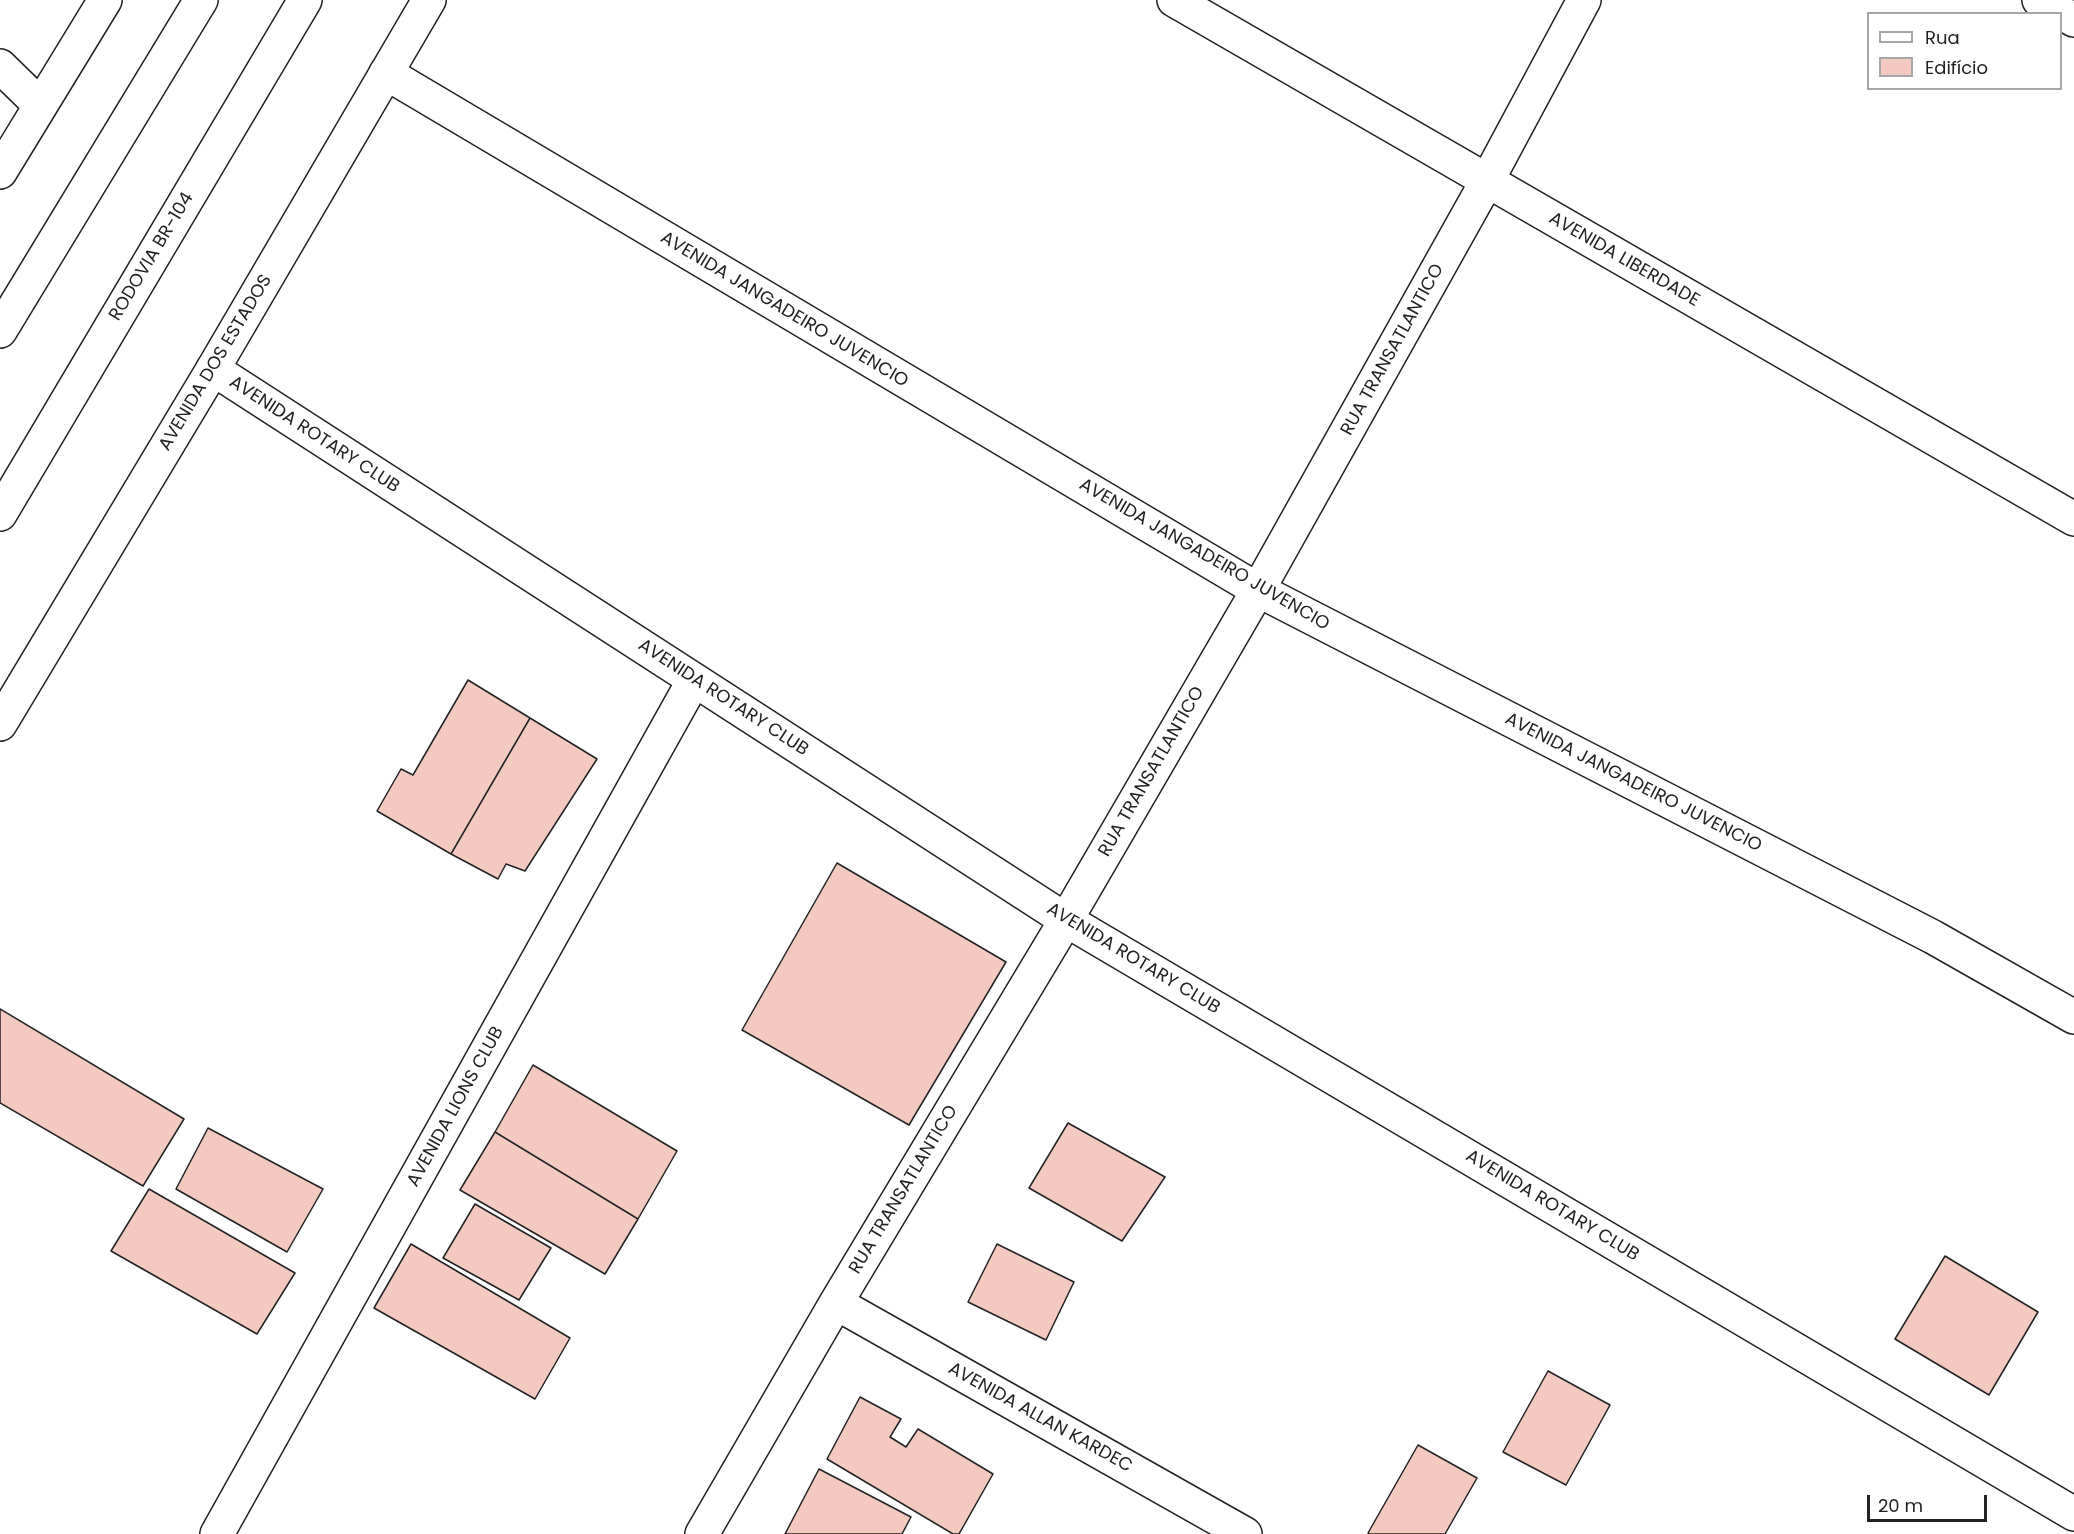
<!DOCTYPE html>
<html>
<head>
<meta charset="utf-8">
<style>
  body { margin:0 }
  #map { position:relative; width:2074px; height:1534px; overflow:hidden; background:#fff; font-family:Poppins,sans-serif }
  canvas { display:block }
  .legend { position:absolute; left:1867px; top:12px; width:195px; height:78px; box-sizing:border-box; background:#fff; border:2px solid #a7a7a7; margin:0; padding:8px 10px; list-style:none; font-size:18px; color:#222 }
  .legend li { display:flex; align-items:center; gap:12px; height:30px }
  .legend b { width:30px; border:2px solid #a7a7a7 }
  .scale { position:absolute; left:1867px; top:1495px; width:120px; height:27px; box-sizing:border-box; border:3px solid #222; border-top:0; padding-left:8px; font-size:18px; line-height:21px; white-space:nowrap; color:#222; -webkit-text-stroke:4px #fff; paint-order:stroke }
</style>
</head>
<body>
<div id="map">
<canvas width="2074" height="1534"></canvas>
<ul class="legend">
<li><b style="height:8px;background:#fff"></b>Rua</li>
<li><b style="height:16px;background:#f3c9c0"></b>Edifício</li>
</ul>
<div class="scale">20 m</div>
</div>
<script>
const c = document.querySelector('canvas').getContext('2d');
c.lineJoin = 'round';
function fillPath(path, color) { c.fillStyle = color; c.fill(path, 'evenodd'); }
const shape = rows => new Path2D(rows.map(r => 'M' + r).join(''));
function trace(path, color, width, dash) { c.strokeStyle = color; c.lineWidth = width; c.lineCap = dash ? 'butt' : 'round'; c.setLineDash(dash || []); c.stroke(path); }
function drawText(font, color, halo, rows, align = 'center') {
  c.font = font + ' Poppins,sans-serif'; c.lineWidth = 4.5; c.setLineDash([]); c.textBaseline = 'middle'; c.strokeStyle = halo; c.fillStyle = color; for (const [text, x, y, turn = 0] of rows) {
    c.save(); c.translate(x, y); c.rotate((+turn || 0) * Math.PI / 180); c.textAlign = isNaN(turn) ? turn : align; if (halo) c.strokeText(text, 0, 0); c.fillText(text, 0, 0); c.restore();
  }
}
const building = shape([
  [468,680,530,718,451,854,377,811,401,769,413,775,468,680],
  [530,718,597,759,525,871,506,864,498,879,451,854,530,718],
  [837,863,1006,962,909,1125,742,1030,837,863],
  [0,1009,184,1119,143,1186,0,1103,0,1009],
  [533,1065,677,1151,638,1219,495,1132,533,1065],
  [1068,1123,1165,1177,1122,1241,1029,1188,1068,1123],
  [208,1128,323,1189,287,1252,176,1189,208,1128],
  [495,1132,638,1219,605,1274,460,1190,495,1132],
  [149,1189,295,1273,257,1334,111,1251,149,1189],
  [475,1204,551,1248,519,1300,443,1258,475,1204],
  [411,1244,570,1338,535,1399,374,1308,411,1244],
  [997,1244,1074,1282,1046,1340,968,1302,997,1244],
  [1945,1256,2038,1312,1989,1395,1895,1339,1945,1256],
  [1548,1371,1610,1405,1566,1485,1503,1452,1548,1371],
  [860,1397,901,1419,890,1437,906,1447,918,1429,993,1474,959,1534,953,1534,827,1459,860,1397],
  [1418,1445,1477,1478,1445,1534,1370,1534,1368,1533,1418,1445],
  [819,1469,911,1517,902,1534,785,1534,819,1469]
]);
fillPath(building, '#f3c9c0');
trace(building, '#222', 1.5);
const minor = shape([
  [1174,0,2074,519],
  [2039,0,2074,20],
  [0,66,40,105],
  [386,73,1258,590,1933,937,2074,1017],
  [213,369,1066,920,2074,1514],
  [836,1303,1245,1534],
  [217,1534,694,680],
  [702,1534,836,1303,1066,920,1258,590,1487,181,1584,0]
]);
const major = shape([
  [0,172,105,0],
  [0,724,213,369,429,0]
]);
const highway = shape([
  [0,331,201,0],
  [0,514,305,0]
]);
trace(minor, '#222', 36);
trace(major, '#222', 36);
trace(highway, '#222', 36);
trace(minor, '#fff', 33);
trace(major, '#fff', 33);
trace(highway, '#fff', 33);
drawText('18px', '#222', '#fff', [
  ["RODOVIA BR-104",152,257,-59],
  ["AVENIDA LIBERDADE",1624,260,30],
  ["AVENIDA JANGADEIRO JUVENCIO",784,310,31],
  ["RUA TRANSATLANTICO",1393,350,-61],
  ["AVENIDA DOS ESTADOS",216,363,-59],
  ["AVENIDA ROTARY CLUB",314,435,33],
  ["AVENIDA JANGADEIRO JUVENCIO",1204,555,30],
  ["AVENIDA ROTARY CLUB",723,698,33],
  ["RUA TRANSATLANTICO",1152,772,-60],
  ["AVENIDA JANGADEIRO JUVENCIO",1633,783,27],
  ["AVENIDA ROTARY CLUB",1133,959,31],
  ["AVENIDA LIONS CLUB",456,1107,-61],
  ["RUA TRANSATLANTICO",904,1190,-59],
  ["AVENIDA ROTARY CLUB",1552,1206,31],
  ["AVENIDA ALLAN KARDEC",1040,1418,29]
]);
</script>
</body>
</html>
